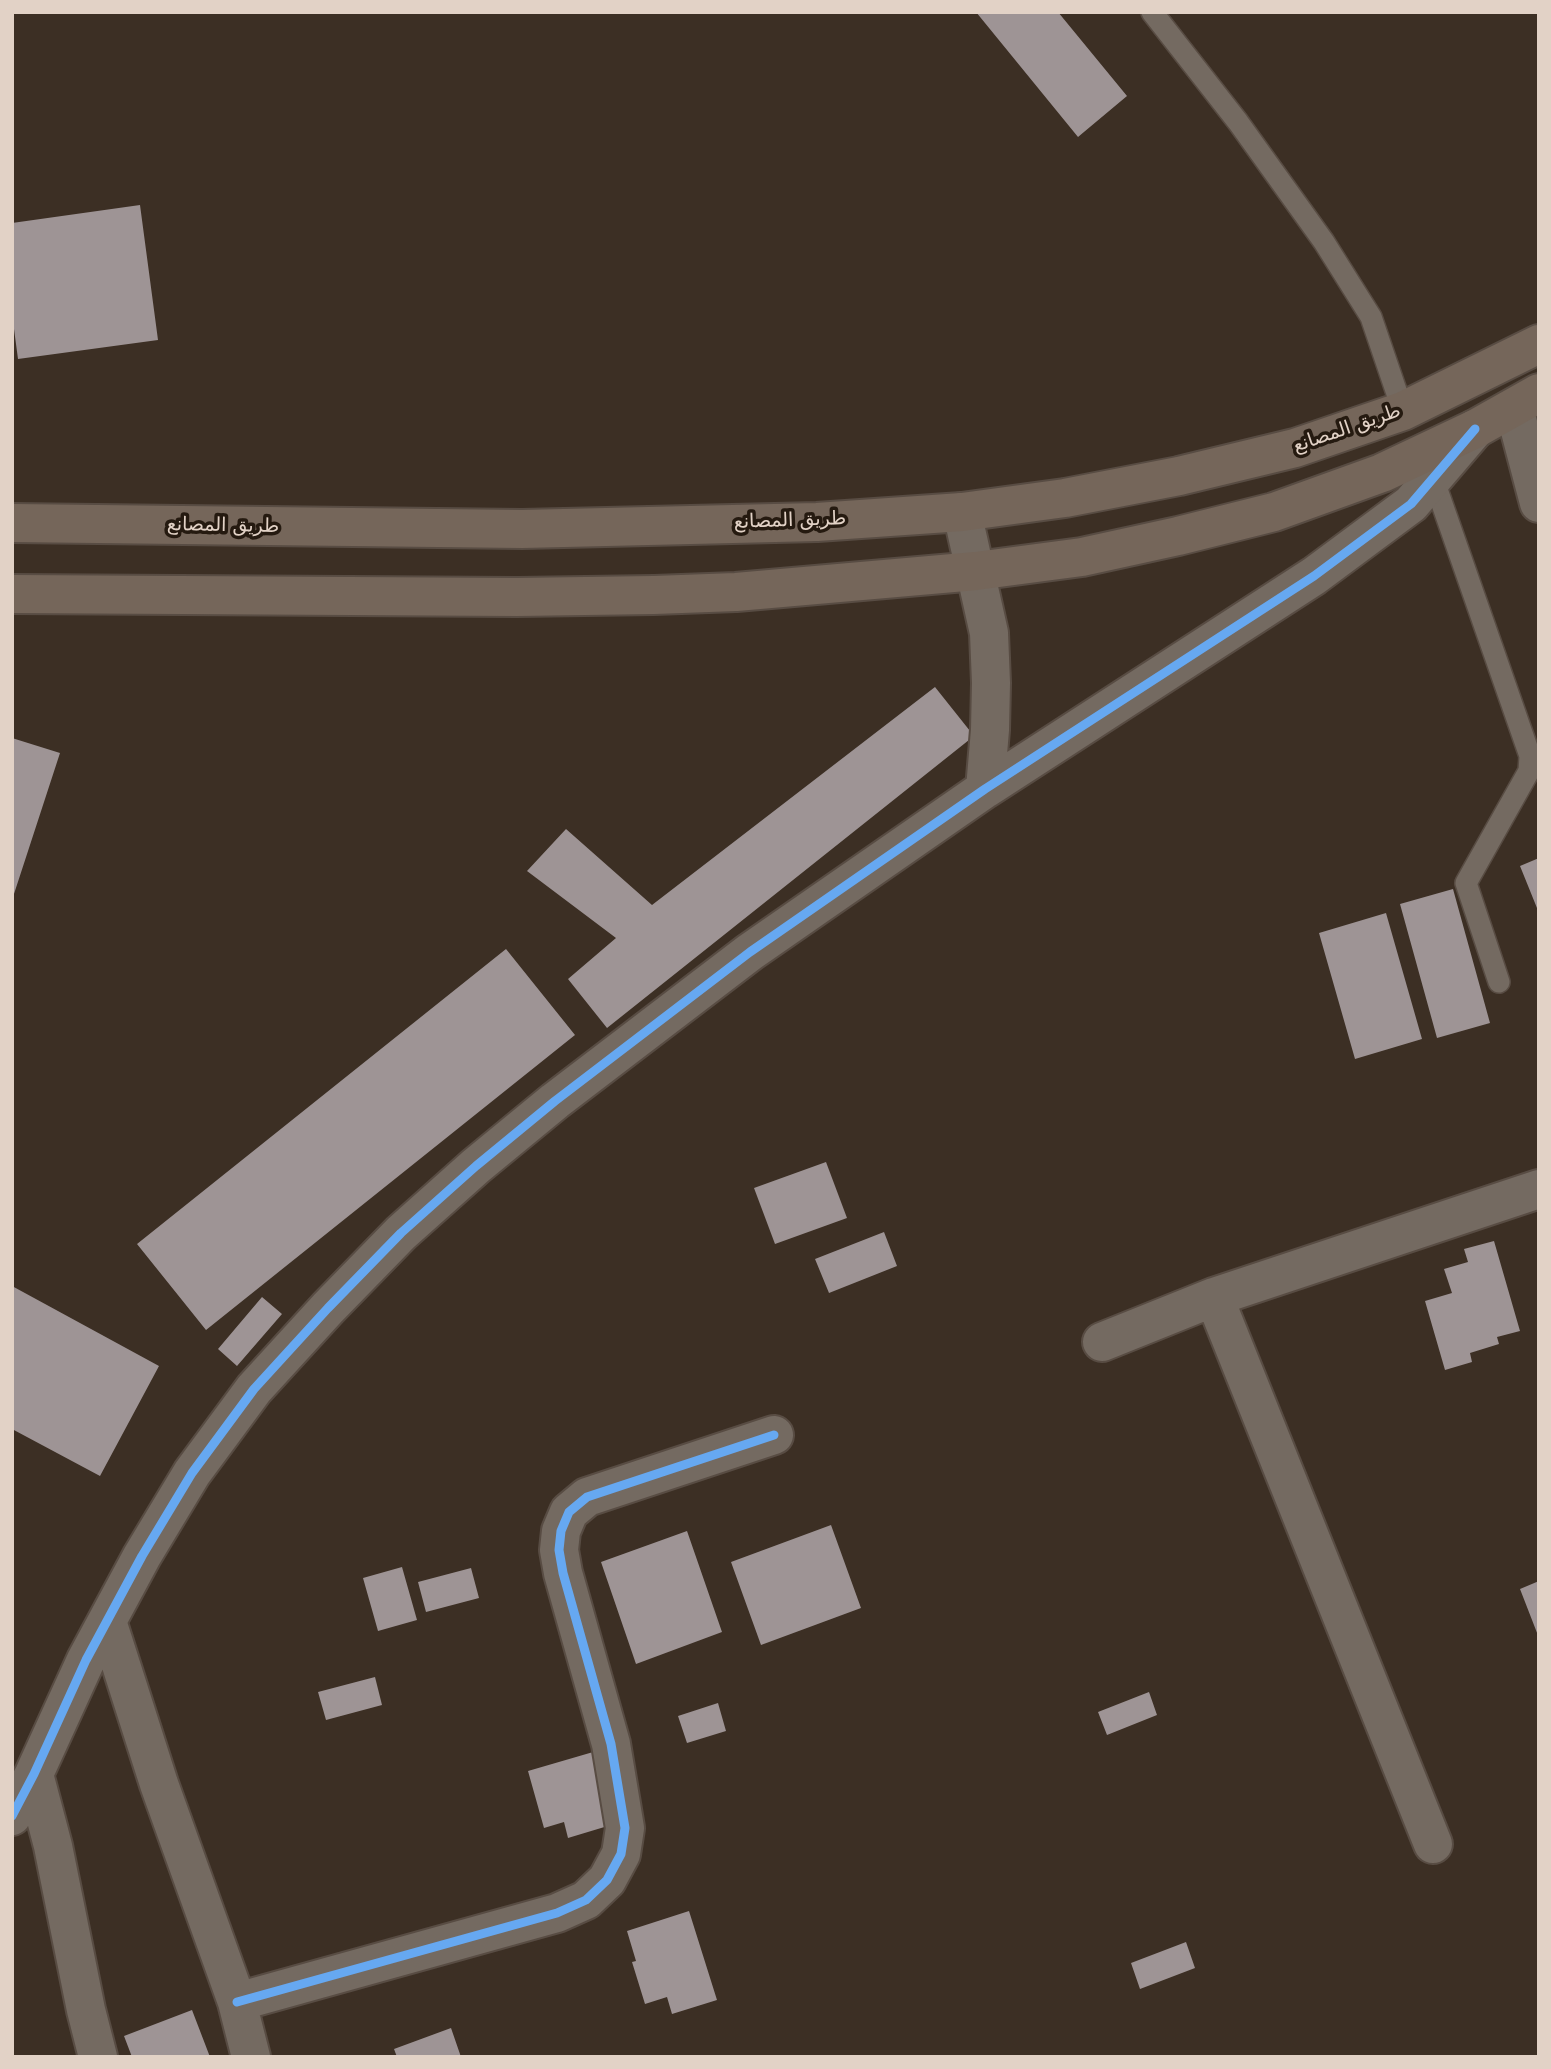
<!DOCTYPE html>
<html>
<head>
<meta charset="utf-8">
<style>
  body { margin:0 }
  #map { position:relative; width:1551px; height:2069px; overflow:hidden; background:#3c2f24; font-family:"DejaVu Sans",sans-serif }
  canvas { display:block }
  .frame { position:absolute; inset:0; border:14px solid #e2d2c6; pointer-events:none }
</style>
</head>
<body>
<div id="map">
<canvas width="1551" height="2069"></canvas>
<div class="frame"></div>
</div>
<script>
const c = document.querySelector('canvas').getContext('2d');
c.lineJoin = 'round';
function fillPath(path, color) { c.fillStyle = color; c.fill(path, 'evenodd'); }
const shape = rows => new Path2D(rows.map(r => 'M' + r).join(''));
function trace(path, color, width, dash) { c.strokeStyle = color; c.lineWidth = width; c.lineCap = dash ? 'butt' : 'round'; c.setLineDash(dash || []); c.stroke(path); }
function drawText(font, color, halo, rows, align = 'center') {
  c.font = font + ' "DejaVu Sans","Noto Sans Arabic",sans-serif'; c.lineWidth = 7; c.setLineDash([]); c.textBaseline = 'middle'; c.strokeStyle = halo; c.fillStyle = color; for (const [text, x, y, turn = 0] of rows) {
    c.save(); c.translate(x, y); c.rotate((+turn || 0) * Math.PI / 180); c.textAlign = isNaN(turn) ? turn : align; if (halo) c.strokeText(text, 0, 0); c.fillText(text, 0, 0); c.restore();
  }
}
fillPath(shape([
  [976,12,1058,12,1127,96,1078,137],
  [140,205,158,340,18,359,12,314,12,223],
  [935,687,974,736,607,1028,568,979,616,938,527,871,566,829,652,905],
  [12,738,60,753,13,897,12,897],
  [1539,858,1539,913,1520,866],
  [1453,889,1490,1023,1437,1038,1400,904],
  [1386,913,1422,1039,1355,1059,1319,933],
  [506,949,575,1035,206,1330,137,1244],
  [826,1162,847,1218,775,1244,754,1188],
  [884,1232,897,1266,829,1293,815,1259],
  [1494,1241,1520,1331,1497,1337,1499,1344,1470,1353,1472,1362,1445,1370,1425,1301,1452,1293,1444,1269,1468,1262,1464,1249],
  [12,1286,159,1366,100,1476,12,1429],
  [262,1297,282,1314,237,1366,218,1349],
  [831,1525,861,1608,761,1645,731,1562],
  [687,1531,722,1632,636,1664,601,1562],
  [402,1567,417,1620,378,1631,363,1578],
  [471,1568,479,1598,426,1612,418,1582],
  [1539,1581,1539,1638,1520,1589],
  [375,1677,382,1705,326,1720,318,1692],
  [1149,1692,1157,1715,1107,1735,1098,1712],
  [718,1703,726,1731,687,1743,678,1716],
  [600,1750,621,1822,568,1838,564,1822,544,1828,528,1771],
  [689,1911,717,2000,672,2014,667,1997,645,2004,632,1962,636,1961,627,1931],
  [1186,1942,1195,1968,1140,1989,1131,1963],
  [192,2010,210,2057,132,2057,124,2036],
  [451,2028,461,2057,397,2057,394,2049]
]), '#9e9495');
const service = shape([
  [1152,12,1238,122,1324,242,1371,317,1403,411],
  [1433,478,1530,756,1529,771,1466,883,1499,982]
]);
const minor = shape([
  [1514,408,1539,503],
  [962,512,989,633,991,683,990,730,985,789],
  [1214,1297,1433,1844],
  [1102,1342,1214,1297,1539,1189],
  [107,1621,159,1784,237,2002,251,2057],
  [34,1774,53,1846,86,2010,98,2057],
  [12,1816,34,1774,86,1660,142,1556,192,1473,254,1389,328,1308,401,1233,476,1166,555,1101,750,952,985,789,1314,576,1411,504,1475,429],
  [237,2002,557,1913,586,1900,607,1880,621,1854,625,1828,611,1744,563,1573,559,1550,561,1531,569,1512,587,1497,774,1435]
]);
const primary = shape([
  [12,523,522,529,817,522,962,512,1065,498,1179,476,1295,448,1403,411,1539,344],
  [12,594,517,597,654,595,736,592,976,571,1082,557,1178,536,1274,512,1382,473,1475,429,1539,393]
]);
trace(service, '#584c43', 24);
trace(minor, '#584c43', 42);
trace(primary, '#584c43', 42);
trace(service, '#746a61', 21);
trace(minor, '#746a61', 38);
trace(primary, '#75665a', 38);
trace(shape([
  [12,1816,34,1774,86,1660,142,1556,192,1473,254,1389,328,1308,401,1233,476,1166,555,1101,750,952,985,789,1314,576,1411,504,1475,429],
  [237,2002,557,1913,586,1900,607,1880,621,1854,625,1828,611,1744,563,1573,559,1550,561,1531,569,1512,587,1497,774,1435]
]), '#66a8f1', 9);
drawText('19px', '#e2d2c6', '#251a10', [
  ["طريق المصانع",1347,429,-19],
  ["طريق المصانع",790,521,-2],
  ["طريق المصانع",223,526,1]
]);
</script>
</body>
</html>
